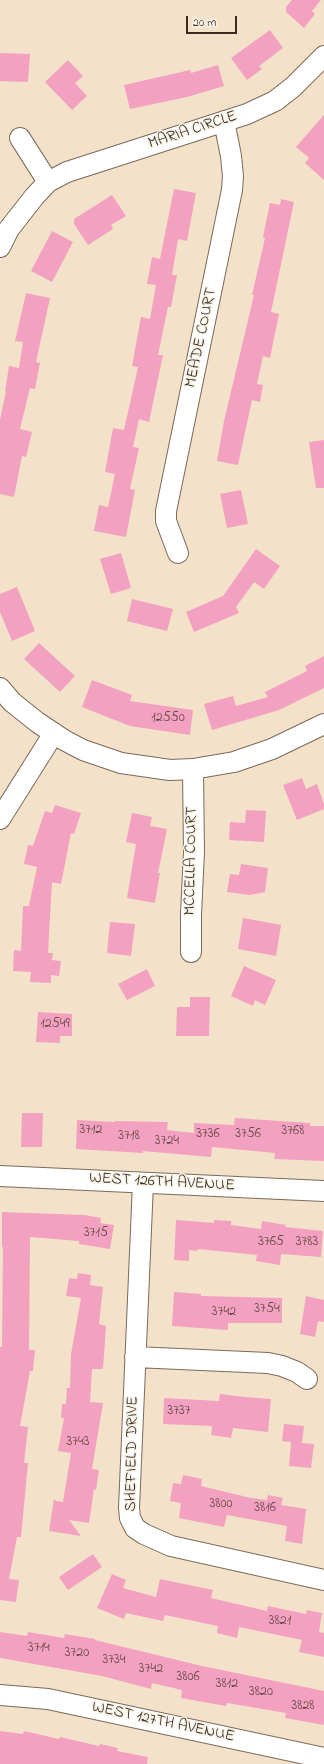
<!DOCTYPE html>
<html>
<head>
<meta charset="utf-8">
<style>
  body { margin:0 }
  #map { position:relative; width:324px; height:1764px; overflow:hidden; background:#f3e2c9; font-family:"Indie Flower",sans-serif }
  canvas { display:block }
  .scale { position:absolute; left:186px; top:16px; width:51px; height:18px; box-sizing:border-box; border:2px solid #3b2a1e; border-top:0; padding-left:5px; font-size:12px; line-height:14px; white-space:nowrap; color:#3b2a1e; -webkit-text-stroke:3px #f7f3e8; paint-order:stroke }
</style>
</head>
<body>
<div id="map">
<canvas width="324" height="1764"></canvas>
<div class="scale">20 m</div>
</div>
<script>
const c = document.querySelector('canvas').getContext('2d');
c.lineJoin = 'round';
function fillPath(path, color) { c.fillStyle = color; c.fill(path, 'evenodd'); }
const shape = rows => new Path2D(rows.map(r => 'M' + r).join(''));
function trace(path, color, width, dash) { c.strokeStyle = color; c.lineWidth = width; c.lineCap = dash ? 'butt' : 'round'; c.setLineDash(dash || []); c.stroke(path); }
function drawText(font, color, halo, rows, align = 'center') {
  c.font = font + ' "Indie Flower",sans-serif'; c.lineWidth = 3; c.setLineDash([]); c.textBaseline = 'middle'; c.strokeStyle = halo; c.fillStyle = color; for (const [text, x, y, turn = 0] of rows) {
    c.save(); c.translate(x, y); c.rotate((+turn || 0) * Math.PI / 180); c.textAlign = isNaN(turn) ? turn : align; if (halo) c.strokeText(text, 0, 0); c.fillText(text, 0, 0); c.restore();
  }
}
fillPath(shape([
  [292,0,321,0,312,11,315,14,304,28,286,12,286,7],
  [270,30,283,48,259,66,262,69,247,80,231,58],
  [0,53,30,54,28,82,0,81],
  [68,60,83,76,75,83,87,96,72,110,45,82],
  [218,65,224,86,187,97,130,109,124,85,190,70,191,73],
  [324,115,324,180,305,163,309,158,296,147],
  [174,189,196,193,187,241,178,239,172,275,177,275,171,307,168,307,158,355,163,355,149,422,139,419,133,447,139,448,130,489,135,490,126,537,94,531,99,505,108,507,115,474,105,472,113,428,124,430,138,367,132,366,141,317,150,319,156,285,147,284,152,257,160,259],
  [112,195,126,216,111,225,113,229,88,245,74,224,74,219],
  [281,199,294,202,271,312,279,314,270,358,263,356,257,384,263,385,260,402,252,400,238,465,217,461,224,421,254,295,252,295,265,238,263,237,270,203,280,205],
  [52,231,73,242,52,282,31,271],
  [26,293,50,298,36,362,40,363,35,389,30,388,20,429,32,432,26,457,22,456,14,497,0,494,0,420,6,391,5,391,9,366,19,368,23,342,15,341],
  [324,440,324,488,316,488,309,442],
  [241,490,248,524,227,528,220,494],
  [256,549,280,566,264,589,254,582,236,607,239,613,194,632,186,612,223,596],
  [121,553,131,588,111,594,100,559],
  [17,587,35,631,12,641,0,612,0,594],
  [132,599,173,609,167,631,127,621],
  [39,643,75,676,60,692,24,659],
  [324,656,324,688,279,710,212,730,204,704,233,696,236,706,268,697,265,692,307,671,305,666],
  [92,680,132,695,130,701,193,710,190,735,130,726,82,707],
  [302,778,306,789,317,784,324,804,324,809,297,820,283,785],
  [55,805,81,813,74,834,71,833,61,884,52,882,48,953,53,953,52,960,61,961,59,976,51,975,51,983,30,982,31,972,13,971,14,950,21,951,23,906,29,906,37,867,24,864,28,845,33,846,45,811,52,813],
  [246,810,266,811,264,842,229,840,230,822,245,823],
  [132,813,152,817,150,826,167,829,158,873,160,873,155,903,127,898,136,844,126,842],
  [241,864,268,868,265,892,250,895,227,892,230,874,239,875],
  [243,918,281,925,276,956,238,949],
  [110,922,135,924,131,956,107,953],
  [244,966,276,980,265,1005,255,1000,253,1006,231,996],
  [147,969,155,986,127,1000,118,984],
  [190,997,210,997,209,1036,176,1036,177,1007,190,1007],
  [38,1012,72,1014,72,1036,60,1036,60,1043,36,1042],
  [22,1113,43,1113,42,1147,21,1147],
  [235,1118,310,1123,310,1126,324,1126,324,1161,274,1159,275,1153,212,1147,211,1157,143,1151,143,1153,76,1149,77,1120,115,1122,115,1121,168,1122,167,1130,194,1133,194,1123,234,1125],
  [2,1212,85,1215,101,1218,100,1223,114,1225,110,1249,79,1244,79,1241,30,1237,29,1350,35,1350,33,1371,30,1371,20,1426,28,1427,24,1463,28,1463,21,1537,17,1537,9,1579,19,1580,16,1602,0,1600,0,1347,2,1347,3,1247,2,1247],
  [176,1220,214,1223,214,1220,231,1221,231,1225,261,1229,262,1221,286,1225,285,1227,323,1231,321,1257,281,1254,280,1265,256,1261,257,1255,198,1249,197,1251,189,1250,189,1261,174,1260],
  [78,1273,91,1275,90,1285,103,1287,99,1324,106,1326,103,1369,92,1369,90,1402,103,1403,92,1469,99,1470,96,1490,94,1489,89,1523,69,1520,81,1536,49,1531,54,1499,56,1501,63,1502,71,1453,58,1451,64,1418,61,1418,62,1404,66,1404,67,1388,70,1388,71,1354,81,1298,66,1296,69,1278,77,1279],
  [174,1292,201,1294,201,1296,282,1298,282,1323,228,1323,228,1330,172,1326],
  [306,1296,324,1300,324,1322,318,1321,315,1337,300,1334],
  [220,1394,245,1397,271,1399,268,1432,233,1428,231,1438,211,1435,212,1426,163,1424,164,1398,219,1401],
  [284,1424,304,1426,302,1443,314,1444,311,1468,289,1466,291,1442,282,1441],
  [183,1475,202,1479,201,1486,251,1498,267,1500,268,1495,283,1498,281,1505,306,1509,302,1544,285,1541,287,1526,227,1515,224,1527,179,1518,181,1503,170,1501,173,1483,181,1484],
  [93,1554,102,1567,68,1590,59,1577],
  [112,1574,126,1580,123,1588,156,1597,160,1579,213,1590,211,1598,267,1611,268,1606,306,1614,307,1610,322,1613,319,1632,324,1633,324,1657,299,1652,302,1640,239,1627,237,1638,217,1633,218,1626,165,1615,163,1621,126,1613,124,1619,97,1608],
  [0,1632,27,1636,28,1632,64,1638,65,1634,95,1639,95,1640,202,1666,324,1691,324,1725,285,1718,286,1713,227,1703,226,1706,181,1698,182,1690,152,1683,151,1689,102,1676,0,1658],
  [0,1731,23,1734,24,1731,59,1739,60,1737,99,1746,100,1744,118,1748,117,1751,148,1757,147,1764,0,1764]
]), '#f2a2c0');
const minor = shape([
  [20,138,48,182],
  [0,247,9,229,34,197,48,182,67,172,247,114,275,101,293,87,324,56],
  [178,553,166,521,166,511,232,190,233,176,231,156,224,121],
  [0,688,12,702,37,722,64,740,83,750,121,763,170,770,193,769,234,762,272,749,324,724],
  [0,819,54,733],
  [191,952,191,914,194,852,193,769],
  [0,1176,324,1191],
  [143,1183,129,1508,130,1518,135,1528,144,1534,171,1546,324,1580],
  [135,1357,268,1363,282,1366,297,1372,307,1379],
  [0,1695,48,1699,324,1758]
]);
trace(minor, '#7b6a5a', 22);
trace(minor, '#fff', 20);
drawText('14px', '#694846', null, [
  ["12550",168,719],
  ["12549",55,1025],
  ["3712",91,1131],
  ["3768",293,1132],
  ["3736",208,1135],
  ["3756",248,1135],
  ["3718",129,1137],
  ["3724",167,1142],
  ["3715",96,1234],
  ["3765",271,1243],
  ["3783",307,1243],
  ["3754",267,1310],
  ["3742",224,1313],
  ["3737",179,1412],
  ["3743",78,1443],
  ["3800",221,1505],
  ["3816",265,1509],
  ["3821",280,1622],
  ["3714",39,1649],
  ["3720",77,1654],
  ["3734",114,1661],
  ["3742",151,1670],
  ["3806",188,1678],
  ["3812",227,1685],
  ["3820",261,1693],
  ["3828",303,1707]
]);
drawText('16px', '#3b2a1e', '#f7f3e8', [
  ["MARIA CIRCLE",193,131,-18],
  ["MEADE COURT",202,338,-78],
  ["MCCELLA COURT",192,861,-89],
  ["WEST 126TH AVENUE",162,1183,3],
  ["SHEFIELD DRIVE",133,1454,-89],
  ["WEST 127TH AVENUE",163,1723,12]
]);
</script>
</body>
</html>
